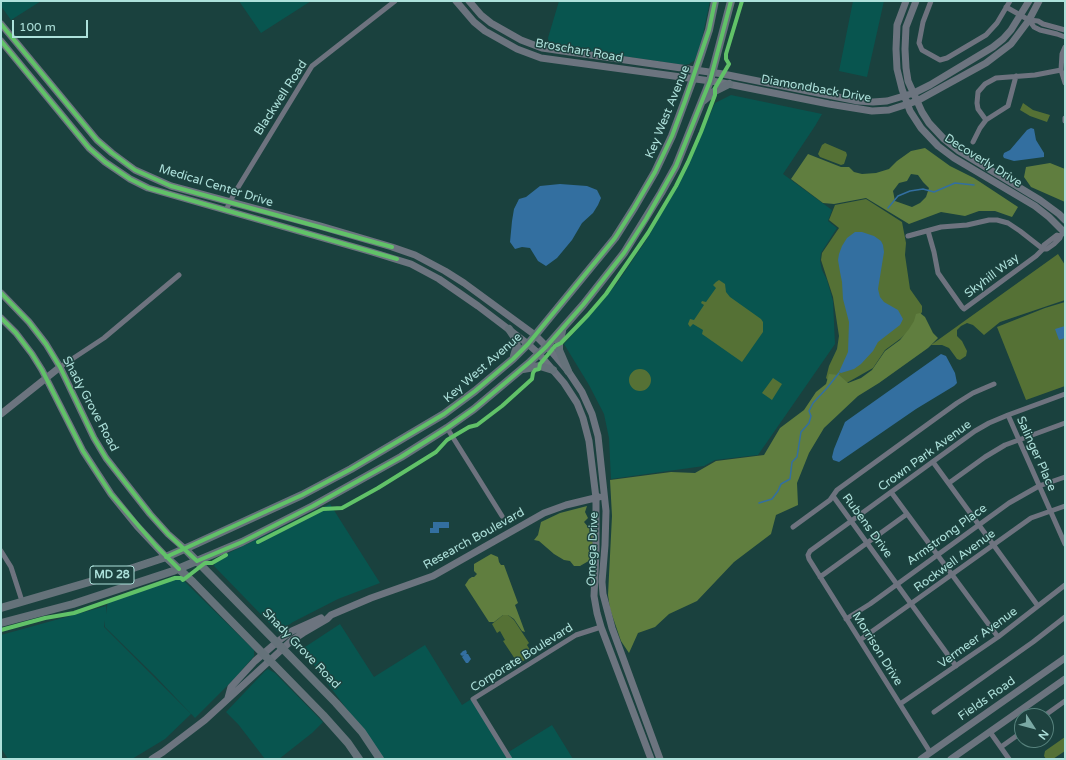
<!DOCTYPE html>
<html>
<head>
<meta charset="utf-8">
<style>
  body { margin:0 }
  #map { position:relative; width:1066px; height:760px; overflow:hidden; background:#1a413e; font-family:"Varela Round",sans-serif }
  canvas { display:block }
  .frame { position:absolute; inset:0; border:2px solid #ade1db; pointer-events:none }
  .north { position:absolute; left:1014px; top:708px; width:40px; height:40px; box-sizing:border-box; background:#1d423f; border:1px solid #57827d; border-radius:50%; rotate:126deg; font-size:11px; font-weight:700; line-height:16px; text-align:center; color:#ade1db }
  .north::after { content:''; display:block; margin:auto; width:14px; height:18px; background:#7aa9a4; clip-path:polygon(50% 0,100% 100%,50% 72%,0 100%) }
  .scale { position:absolute; left:12px; top:20px; width:76px; height:18px; box-sizing:border-box; border:2px solid #ade1db; border-top:0; padding-left:5px; font-size:12px; line-height:14px; white-space:nowrap; color:#ade1db; -webkit-text-stroke:3px #1d423f; paint-order:stroke }
</style>
</head>
<body>
<div id="map">
<canvas width="1066" height="760"></canvas>
<div class="frame"></div>
<div class="north">N</div>
<div class="scale">100 m</div>
</div>
<script>
const c = document.querySelector('canvas').getContext('2d');
c.lineJoin = 'round';
function fillPath(path, color) { c.fillStyle = color; c.fill(path, 'evenodd'); }
const shape = rows => new Path2D(rows.map(r => 'M' + r).join(''));
function trace(path, color, width, dash) { c.strokeStyle = color; c.lineWidth = width; c.lineCap = dash ? 'butt' : 'round'; c.setLineDash(dash || []); c.stroke(path); }
function drawText(font, color, halo, rows, align = 'center') {
  c.font = font + ' "Varela Round",sans-serif'; c.lineWidth = 3; c.setLineDash([]); c.textBaseline = 'middle'; c.strokeStyle = halo; c.fillStyle = color; for (const [text, x, y, turn = 0] of rows) {
    c.save(); c.translate(x, y); c.rotate((+turn || 0) * Math.PI / 180); c.textAlign = isNaN(turn) ? turn : align; if (halo) c.strokeText(text, 0, 0); c.fillText(text, 0, 0); c.restore();
  }
}
fillPath(shape([
  [1,1,41,1,11,20,1,6],
  [239,1,311,1,261,33],
  [559,1,710,1,702,39,695,60,689,64,685,65,552,46,549,44,548,38],
  [853,1,884,1,867,77,839,71],
  [731,95,822,114,815,126,783,174,832,210,828,221,837,228,821,253,820,261,822,270,827,280,833,301,835,344,758,455,715,460,704,466,611,479,609,438,604,414,589,385,564,344,596,308,617,283,647,239,685,172,715,103],
  [330,504,380,583,338,599,293,622,278,632,214,566,216,559],
  [179,576,254,650,254,656,235,678,195,718,155,676,105,627,105,620,104,627,191,714,165,739,132,759,8,759,1,748,1,635,106,606,106,614,108,600,173,577],
  [340,624,374,677,425,645,462,705,473,698,507,753,552,725,573,759,382,759,363,731,302,649],
  [268,669,275,673,323,722,312,733,279,759,265,759,238,724,226,712,265,671]
]), '#08554f');
fillPath(shape([
  [1023,103,1033,110,1050,115,1047,122,1030,116,1020,110],
  [825,143,846,152,847,155,844,164,841,165,820,157,818,154,822,145],
  [866,199,902,222,906,243,905,255,910,289,922,306,922,312,911,329,900,339,885,350,873,368,836,389,826,378,829,366,837,349,839,336,833,297,821,260,822,253,839,228,829,220,835,205],
  [1058,254,1065,265,1065,300,1000,322,984,335,973,325,967,323,961,326,957,330,957,336,962,341,967,351,966,356,960,360,957,359,949,348,942,345,931,345],
  [719,280,725,284,726,292,730,297,761,319,763,322,763,332,742,362,702,334,703,330,693,324,690,327,688,324,690,319,694,320,704,305,701,303,702,301,706,302,716,288,713,285,716,282],
  [1065,302,1065,386,1026,400,997,327,1045,308],
  '629 380a11 11 0 1 1 22 0a11 11 0 1 1-22 0Z',
  [773,378,782,384,772,400,762,393],
  [503,615,508,615,514,620,529,643,527,645,533,655,520,663,517,662,503,641,505,640,500,631,497,633,492,624],
  [1065,737,1065,751,1053,759,1046,759,1044,756,1045,751]
]), '#557135');
fillPath(shape([
  [925,148,950,166,974,178,1018,207,1012,217,995,211,979,211,965,216,941,212,909,224,866,198,834,204,823,203,791,179,808,154,841,167,849,167,854,172,862,174,876,173,889,169,897,161,911,151],
  [911,174,918,175,923,182,929,188,926,197,920,203,912,207,895,201,893,191,899,183,907,181],
  [1050,163,1065,169,1065,202,1031,187,1024,177,1026,167],
  [920,313,925,317,933,333,938,338,928,348,879,383,858,396,824,428,809,453,797,483,798,505,776,515,771,534,734,562,697,601,669,614,655,627,638,633,629,653,621,641,610,609,608,595,612,516,610,480,671,472,695,473,716,461,764,455,780,428,804,410,816,392,826,384,829,374,839,375,848,383,861,378,872,370,885,351,900,340,909,329,914,321,916,314],
  [587,506,585,512,588,518,584,522,589,528,594,525,592,559,580,566,574,566,570,561,564,560,554,554,539,541,534,540,538,535,541,522,560,513],
  [491,554,498,557,499,562,501,565,504,565,518,603,515,605,525,632,522,631,514,619,508,615,503,615,494,622,489,622,465,585,469,579,472,577,474,577,477,574,474,571,474,564]
]), '#607e3f');
fillPath(shape([
  [1031,128,1034,129,1036,140,1044,153,1044,157,1014,161,1004,158,1003,156,1004,153,1010,150,1027,130],
  [560,184,587,186,597,190,601,198,598,205,593,213,582,223,572,240,557,258,546,266,538,261,530,248,522,247,515,249,510,242,512,221,514,209,519,199,526,197,540,186],
  [855,232,862,232,874,236,881,241,883,245,884,252,878,289,880,297,884,302,898,310,903,319,900,325,878,342,873,351,861,364,854,369,841,373,839,372,848,352,849,322,843,299,842,282,840,272,838,260,839,254,842,246,847,238],
  [1065,326,1065,338,1059,340,1055,329],
  [941,354,946,356,955,373,957,383,954,386,916,409,839,462,833,460,832,457,834,449,845,422],
  [433,522,449,522,449,528,439,528,439,533,430,533,430,528,433,528],
  [466,650,467,653,466,654,468,654,471,659,468,663,466,663,462,657,464,655,462,656,460,654,463,651]
]), '#336fa0');
trace(shape([
  [888,208,898,196,910,191,923,189,934,192,955,183,974,185],
  [759,503,772,499,778,491,781,484,790,479,792,462,797,457,801,432,809,423,811,416,809,411,813,403,827,388,839,373]
]), '#336fa0', 1.5);
trace(shape([
  [931,1,923,22,919,43,922,50,940,60,947,58,986,35,997,23,1010,1],
  [1006,7,1029,20,1038,21,1043,24,1065,30],
  [1029,20,1034,27,1040,30,1057,34,1065,37],
  [1065,47,1062,54,1061,70,1065,83],
  [1065,118,1065,121],
  [986,120,978,109,977,103,978,92,985,84,996,78,1035,75,1061,70],
  [973,142,980,128,986,120,1008,106,1016,76],
  [226,210,234,194,312,66,395,1],
  [928,231,934,252,938,273,962,307,964,309,1036,256,1043,249,1044,245,1057,235,1060,236],
  [908,236,941,227,967,225,989,220,997,220,1008,223,1020,231,1043,249],
  [1043,249,1047,249,1054,244,1060,238,1061,235],
  [60,367,104,338,179,275],
  [1008,415,1065,544],
  [447,428,502,516],
  [933,462,1038,606],
  [949,483,985,457,1005,445,1065,423],
  [891,492,998,637],
  [833,496,956,666],
  [793,527,830,500,837,490,957,403,973,393,994,384],
  [1,551,11,567,22,601],
  [820,577,907,514],
  [846,619,870,604,1009,503,1039,486,1065,477],
  [860,640,1031,518,1065,506],
  [900,704,998,637,1065,585],
  [934,712,1033,642,1065,617],
  [1044,716,1065,701],
  [990,732,1009,759],
  [1001,747,1022,732],
  [930,752,809,559,808,555,810,551,975,431,989,423,1008,415,1065,394],
  [510,759,473,699,576,635,601,627]
]), '#6e737f', 5);
trace(shape([
  [456,1,474,22,485,31,517,49,541,58,718,82,829,104,872,111,889,110,917,101,986,63,1011,44,1029,20,1039,1],
  [469,1,481,15,491,23,521,40,542,48,723,74,858,101,873,102,887,101,914,93,930,85,993,47,1003,39,1011,30,1029,1],
  [906,1,897,25,896,49,897,69,902,89,910,111,921,128,938,146,954,158,1035,206,1049,217,1065,233],
  [916,1,906,27,905,49,906,68,908,81,922,112,929,123,944,139,959,151,1040,200,1059,214,1065,220],
  [1,24,97,140,112,153,135,170,171,186,320,226,392,247,415,255,445,271,464,283,535,335,551,351,568,371,582,392,592,414,598,436,606,511,605,545,602,582,603,594,612,628,660,759],
  [1,41,89,148,105,162,130,179,148,188,372,252,411,264,439,279,478,306,528,344,539,354,564,383,577,403,583,418,589,441,596,498,596,552,594,596,597,613,601,627,651,759],
  [1,293,29,322,46,344,60,367,94,438,106,458,150,514,168,534,185,549],
  [1,318,16,333,32,354,42,370,83,451,111,494,137,526,166,557],
  [1,414,60,367],
  [228,698,231,687,255,661,277,642,292,631,321,618],
  [152,759,163,752,205,720,291,641,303,633,327,619,331,615,371,598,433,576,544,513,566,505,599,497],
  [921,759,1065,658],
  [951,759,1065,679]
]), '#6c747f', 7);
trace(shape([
  [703,101,715,91,729,84],
  [509,329,515,338,517,346,514,356],
  [562,331,559,344,559,350,568,371],
  [523,369,540,366,553,370],
  [185,549,336,703,362,732,380,759],
  [166,557,193,582,323,715,348,743,359,759],
  [1,608,103,578,166,557,191,546,302,495,351,469,444,414,475,391,513,359,528,344,615,238,634,208,655,172,672,136,693,79,709,30,715,1],
  [1,623,73,604,173,571,242,542,313,506,401,457,447,428,474,409,530,362,546,347,583,305,624,253,661,193,676,166,710,81,731,1]
]), '#65727a', 8);
trace(shape([
  [1,24,97,140,112,153,135,170,171,186,392,247],
  [1,41,89,148,105,162,130,179,148,188,169,194,397,259],
  [1,293,29,322,46,344,60,367,94,438,106,458,150,514,168,534,197,561,242,542,313,506,401,457,447,428,474,409,530,362,546,347,583,305,624,253,646,219,676,166,710,81,731,1],
  [1,318,16,333,32,354,42,370,83,451,111,494,156,546,179,569],
  [258,542,323,509,342,508,378,488,436,452,447,440,469,427,477,425,502,406,532,379,533,373,535,370,539,369,540,364,551,351,555,346,561,343,588,315,606,294,648,233,676,186,688,162,701,132,715,95,715,88,729,64,726,59,726,54,742,1],
  [166,557,302,495,351,469,444,414,475,391,513,359,528,344,615,238,634,208,655,172,672,136,685,101,709,30,715,1],
  [1,630,45,618,74,613,175,578,181,578,183,580,205,563,212,563,226,555]
]), '#61c268', 4);
for (const [x, y, w] of [
  [112,575,44]
]) { const box = new Path2D(); box.roundRect(x - w / 2, y - 9, w, 18, 3); c.fillStyle = '#1d423f'; c.fill(box); trace(box, '#ade1db', 1); }
drawText('bold 11px', '#ade1db', null, [
  ["MD 28",112,575]
]);
drawText('12px', '#ade1db', '#1d423f', [
  ["Broschart Road",579,51,10],
  ["Diamondback Drive",816,89,10],
  ["Blackwell Road",281,98,-57],
  ["Key West Avenue",668,112,-68],
  ["Decoverly Drive",983,161,32],
  ["Medical Center Drive",216,186,17],
  ["Skyhill Way",992,276,-37],
  ["Key West Avenue",483,368,-41],
  ["Shady Grove Road",90,404,62],
  ["Salinger Place",1036,454,66],
  ["Crown Park Avenue",925,456,-36],
  ["Rubens Drive",867,526,54],
  ["Armstrong Place",947,535,-36],
  ["Research Boulevard",474,539,-29],
  ["Omega Drive",593,549,-88],
  ["Rockwell Avenue",955,561,-36],
  ["Vermeer Avenue",978,638,-36],
  ["Shady Grove Road",301,649,46],
  ["Morrison Drive",877,649,58],
  ["Corporate Boulevard",522,658,-32],
  ["Fields Road",987,699,-35]
]);
</script>
</body>
</html>
